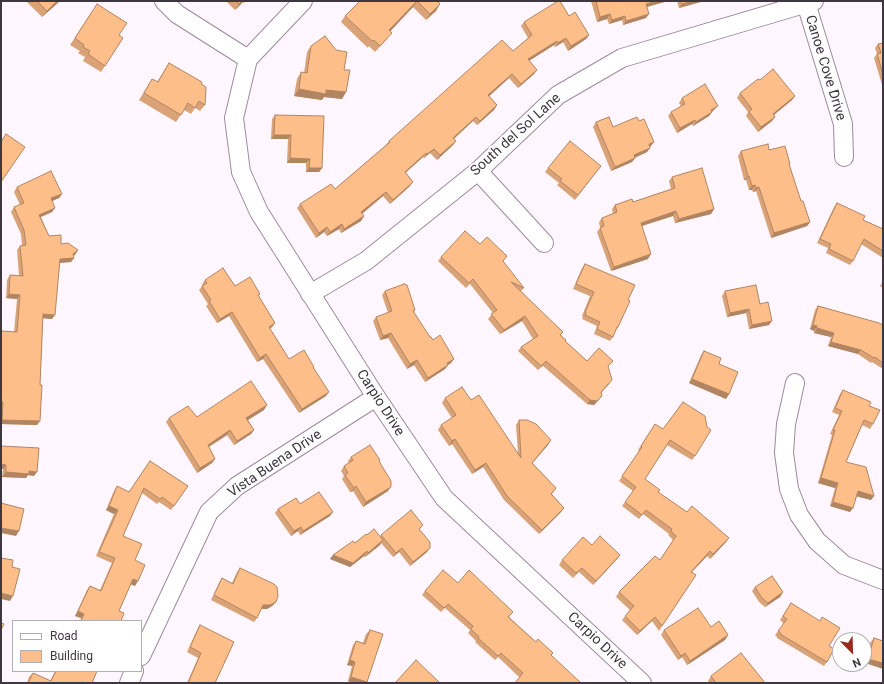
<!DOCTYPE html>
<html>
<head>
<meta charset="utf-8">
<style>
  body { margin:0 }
  #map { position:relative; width:884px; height:684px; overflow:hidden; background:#fff6ff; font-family:Roboto,sans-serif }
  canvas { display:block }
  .frame { position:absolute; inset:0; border:2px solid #3f3740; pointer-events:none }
  .legend { position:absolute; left:12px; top:620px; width:130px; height:52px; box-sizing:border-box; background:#fff; border:1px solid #b2afb3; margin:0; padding:5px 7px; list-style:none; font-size:12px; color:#3f3740 }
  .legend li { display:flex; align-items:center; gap:8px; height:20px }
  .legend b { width:20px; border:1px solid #b2afb3 }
  .north { position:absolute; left:832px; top:632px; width:40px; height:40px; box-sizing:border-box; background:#fff; border:1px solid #b2afb3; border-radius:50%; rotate:157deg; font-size:11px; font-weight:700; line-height:16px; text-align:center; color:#3f3740 }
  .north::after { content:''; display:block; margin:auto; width:14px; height:18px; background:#952b1c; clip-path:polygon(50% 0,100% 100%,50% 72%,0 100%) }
</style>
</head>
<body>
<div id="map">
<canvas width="884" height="684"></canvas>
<div class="frame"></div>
<ul class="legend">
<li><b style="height:5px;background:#fff"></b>Road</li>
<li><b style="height:11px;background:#fdbe8a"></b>Building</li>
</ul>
<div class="north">N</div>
</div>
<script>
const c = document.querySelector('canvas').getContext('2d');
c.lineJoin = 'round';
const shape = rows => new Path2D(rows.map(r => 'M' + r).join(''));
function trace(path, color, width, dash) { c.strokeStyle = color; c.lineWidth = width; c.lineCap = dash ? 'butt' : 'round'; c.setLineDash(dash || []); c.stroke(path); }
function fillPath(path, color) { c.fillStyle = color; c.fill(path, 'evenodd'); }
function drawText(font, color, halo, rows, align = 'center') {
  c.font = font + ' Roboto,sans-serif'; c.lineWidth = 4; c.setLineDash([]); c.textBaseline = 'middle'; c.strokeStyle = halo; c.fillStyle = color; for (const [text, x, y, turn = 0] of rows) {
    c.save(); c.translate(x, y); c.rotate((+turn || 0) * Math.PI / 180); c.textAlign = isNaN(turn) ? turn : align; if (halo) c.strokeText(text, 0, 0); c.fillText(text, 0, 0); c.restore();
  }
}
const minor = shape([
  [164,1,177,14,248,59],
  [303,1,248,59,234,118,241,172,259,212,376,397,444,498,642,683],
  [806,3,843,124,844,157],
  [478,171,544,243],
  [310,294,366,261,478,171,558,95,622,58,814,1],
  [795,383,786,424,784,453,789,489,799,515,817,541,844,565,883,580],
  [141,656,209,512,237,486,376,397],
  [129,683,134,671]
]);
trace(minor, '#9d8a9e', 20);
trace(minor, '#fff', 18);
fillPath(shape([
  [26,1,60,1,42,17],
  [226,1,247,1,244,3,243,2,235,10],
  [360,1,437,1,436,11,426,20,413,7,390,31,387,39,375,52,369,46,368,48,341,22,345,16],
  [591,1,668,1,647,7,646,18,623,25,622,20,609,24,607,19,597,22],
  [677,1,704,1,679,8],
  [93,10,119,35,105,66,101,72,83,61,85,57,78,53,80,51,70,45],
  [569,16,589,35,586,39,568,51,563,42,555,47,554,45,529,61,537,70,534,74,518,88,509,78,489,96,497,105,494,110,477,125,473,121,454,139,456,141,453,145,437,160,430,153,424,158,423,157,406,172,410,186,390,204,383,196,362,214,364,216,361,221,341,233,339,229,327,236,324,232,316,238,297,208,300,204,335,189,386,145,389,141,513,51,528,38,521,26,524,22],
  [883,43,883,88,874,58,877,54,875,48,878,44],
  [311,46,344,70,346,92,342,99,324,97,322,100,294,96,297,79,301,72,304,73,307,52],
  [169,63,201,84,205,105,200,111,195,108,191,114,184,110,176,122,139,100,152,79,157,82],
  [760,80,795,96,792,100,774,115,775,117,772,121,758,132,746,116,748,112,737,98,740,93],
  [682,98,714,110,712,112,709,116,693,126,692,124,677,133,668,116,671,112,681,106,679,103],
  [275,115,322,168,319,172,306,172,306,163,287,163,288,139,271,139,272,119],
  [596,122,613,127,651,146,650,147,647,152,635,158,632,162,611,171,593,127],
  [769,150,789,165,801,201,810,222,807,226,771,238,756,191,753,192,752,190,749,190,746,180,744,180,738,156,741,151],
  [601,166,575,200,557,185,559,183,545,172,548,168],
  [672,177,714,209,711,214,675,223,673,216,642,226,648,259,611,271,597,232,600,228,599,222,602,218,613,214,612,209,615,205,633,202,671,189,669,181],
  [17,187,62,194,59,198,52,201,52,212,41,217,49,236,61,244,78,250,75,255,73,256,74,258,71,262,60,263,52,319,43,318,40,385,40,421,37,425,1,424,1,331,14,332,17,299,6,298,7,280,10,275,19,276,17,250,20,246,22,246,21,234,11,212,14,207,20,205,14,192],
  [837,203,863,220,883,229,883,258,861,244,853,261,850,265,826,253,828,248,817,243,834,207],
  [480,244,503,262,524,288,521,291,561,335,565,341,587,361,608,367,609,384,601,393,599,400,594,405,587,404,543,366,538,370,518,351,521,347,533,339,522,321,500,334,488,319,493,313,470,284,466,288,438,261,441,257],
  [585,264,628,300,618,327,615,332,613,337,610,341,594,334,597,326,582,319,583,317,582,316,590,296,573,289,582,268],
  [205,280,235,286,259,296,275,323,272,327,270,328,289,359,313,368,326,396,299,413,263,359,257,362,229,316,217,323,206,306,208,304,199,290,203,285,202,284],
  [883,281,883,288,880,286],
  [385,291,415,310,414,312,430,337,433,340,451,363,448,365,445,369,425,382,414,365,407,369,388,338,380,340,373,321,376,317,388,313,382,295],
  [725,291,760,304,769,325,749,329,746,313,727,317,722,296],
  [818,306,883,325,883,369,872,362,871,363,858,354,828,346,831,337,814,333,814,331,810,329,815,310],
  [704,351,719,364,729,394,726,399,689,383,701,355],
  [843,390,869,406,873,424,870,429,862,425,846,462,874,496,871,500,857,496,850,512,830,506,835,488,818,483,832,435,830,434,839,415,832,412,840,394],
  [445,398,471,400,518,453,516,425,519,420,548,445,532,463,556,488,552,494,564,508,561,512,539,534,504,500,483,467,472,474,452,444,449,446,438,430,441,425,452,418,442,403],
  [264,410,248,420,254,430,251,434,234,445,227,435,209,447,215,459,212,463,197,473,166,422,169,418,197,417],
  [655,424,695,456,692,460,667,445,645,479,658,492,687,512,729,538,726,542,710,559,707,556,692,572,696,575,659,631,652,621,637,635,622,620,630,610,616,597,619,592,660,560,673,540,668,535,669,534,643,514,639,519,622,506,633,491,619,481,639,451,638,450],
  [1,446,34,476,28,475,26,478,2,477,3,469],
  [351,457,380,460,379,462,388,491,363,507,353,491,350,492,342,479,344,476,341,471,344,466,349,463,348,461],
  [150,461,188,486,171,510,159,502,157,504,142,493,123,536,135,560,135,586,131,584,119,611,121,621,80,621,81,618,75,616,87,590,90,586,100,590,112,563,96,556,114,514,106,510,114,491,117,486,129,492],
  [300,504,330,516,300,535,298,531,291,536,275,513,278,509],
  [423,525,419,530,427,552,410,566,399,552,393,557,381,543,380,545,365,557,364,556,350,567,330,559,333,555,355,543,367,535,380,537,381,535],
  [592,545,620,555,617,559,593,585,579,572,573,578,559,565,562,560],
  [240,568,276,602,272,606,267,609,261,609,257,618,254,622,211,600,219,583,222,578,232,583,237,572],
  [458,583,510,616,509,617,536,642,553,653,551,655,519,677,498,657,495,660,475,642,476,641,468,633,470,630,445,608,441,612,422,595,425,591],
  [755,587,783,592,780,597,765,607,759,602,752,591],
  [791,603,829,646,827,662,824,666,777,638,777,637,775,635,784,624,780,620],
  [200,625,215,683,187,683,198,658,187,652,197,630],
  [711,627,728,635,725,640,687,665,682,657,678,660,661,635,664,630],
  [370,630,367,682,366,683,354,683,348,681,352,666,347,665,353,645,356,641,363,643,366,634],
  [874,638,883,641,865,663,870,643],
  [55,671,97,671,92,683,27,683,29,677,33,673,50,681],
  [711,676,765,683,710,683,708,681]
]), '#daa377');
fillPath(shape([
  [57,1,60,1,42,17,47,11],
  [243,1,244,1,235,10,239,4],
  [417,1,413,7,385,37,389,30],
  [656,1,668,1,643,8,646,4],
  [692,1,704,1,679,8,682,4],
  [440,4,436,11,426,20,430,14],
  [610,14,607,19,597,22,600,17],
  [649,14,646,18,623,25,626,21],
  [625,16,622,20,609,24,612,20],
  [589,35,586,39,568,51,571,46],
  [566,38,563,42,555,47,558,43],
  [557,41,554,45,524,64,528,59],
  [537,70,534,74,518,88,521,84],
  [512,74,509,78,485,100,488,95],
  [299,89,326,90,346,92,342,99,324,97,322,100,294,96],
  [795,96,792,100,770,118,773,114],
  [497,105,494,110,477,125,480,121],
  [718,106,714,110,708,114,711,110],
  [712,112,709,116,693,126,696,122],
  [476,117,473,121,450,142,453,138],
  [775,117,772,121,758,132,761,127],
  [695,120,692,124,677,133,680,128],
  [274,135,291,135,288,139,271,139],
  [456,141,453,145,437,160,440,155],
  [654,142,651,146,646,149,649,144],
  [650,148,647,152,631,159,634,155],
  [434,149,430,153,424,158,427,154],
  [426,153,423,157,402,176,405,172],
  [290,158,310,159,306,163,287,163],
  [635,158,632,162,611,171,615,167],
  [309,168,322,168,319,172,306,172],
  [748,176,749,176,746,180,744,180],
  [413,182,410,186,390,204,393,200],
  [755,185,752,190,749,190,752,186],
  [759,187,756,191,753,192,756,188],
  [386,192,383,196,358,217,361,212],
  [62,194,59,198,48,203,51,198],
  [55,208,52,212,36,219,39,215],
  [714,209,711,214,675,223,679,219],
  [676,211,673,216,638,227,641,223],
  [364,216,361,221,341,233,344,229],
  [810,222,807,226,771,238,774,233],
  [342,224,339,229,327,236,330,232],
  [327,227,324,232,316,238,319,233],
  [78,250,75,255,70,258,73,254],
  [651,254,648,259,611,271,614,267],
  [74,258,71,262,57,263,60,259],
  [9,294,20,295,17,299,6,298],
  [749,309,746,313,727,317,730,313],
  [232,312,229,316,217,323,220,319],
  [43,314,55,315,52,319,40,318],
  [525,316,522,321,500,334,504,330],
  [772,321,769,325,749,329,752,325],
  [275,323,272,327,266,331,269,327],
  [813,325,817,326,814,331,810,329],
  [817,328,834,333,831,337,814,333],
  [391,333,388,338,380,340,383,336],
  [831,342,861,350,858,354,828,346],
  [266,354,263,359,257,362,260,358],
  [454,359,451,363,448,365,445,369,425,382,428,378,447,363],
  [417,360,414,365,407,369,410,364],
  [692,379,729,394,726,399,689,383],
  [612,380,609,384,598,396,601,392],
  [329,392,326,396,299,413,302,409],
  [602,396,594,405,587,404,590,400],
  [267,405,264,410,243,423,246,418],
  [2,420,40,421,37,425,1,424,1,422],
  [230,430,227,435,205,449,208,445],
  [254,430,251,434,234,445,237,441],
  [455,439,452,444,449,446,452,441],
  [551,440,548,445,529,467,532,463],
  [215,459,212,463,197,473,200,468],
  [486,463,483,467,472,474,475,470],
  [1,464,6,465,3,469,1,469],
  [29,471,37,472,34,476,28,475,26,478,2,477,6,472],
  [821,478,838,483,835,488,818,483],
  [356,486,353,491,350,492],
  [391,487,388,491,363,507,366,502],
  [858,491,874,496,871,500,855,496],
  [833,502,853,508,850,512,830,506],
  [109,506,118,510,114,514,106,510],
  [564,508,561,512,539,534,542,530],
  [333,512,330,516,300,535,303,531],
  [301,527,298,531,291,536,294,531],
  [1,528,19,531,16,536,1,533],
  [729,538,726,542,710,559,713,554],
  [383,540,380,545,365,557,368,553],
  [402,548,399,552,393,557,396,553],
  [430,548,427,552,410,566,413,562],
  [367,551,364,556,350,567,330,559,333,555],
  [710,551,707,556,688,576,691,572],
  [620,555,617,559,593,585,596,581],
  [133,579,138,581,135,586,130,584],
  [783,592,780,597,765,607,768,603],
  [1,593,13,596,10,601,1,599],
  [276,602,272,606,267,609,260,609,263,605],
  [78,611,84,614,81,618,75,616],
  [655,617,652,621,637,635,640,631],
  [728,635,725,640,687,665,690,661],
  [685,653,682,657,678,660,681,656],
  [868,659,883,663,883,669,865,663],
  [350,660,355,662,352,666,347,665],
  [351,677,367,682,366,683,354,683,348,681]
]), '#b18561');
const building = shape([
  [37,1,57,1,47,11,37,1],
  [236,1,243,1,239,4,236,1],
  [360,1,437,1,440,4,430,14,417,1,389,30,392,33,380,46,374,40,372,41,345,16,360,1],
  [558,1,560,1,569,16,575,12,589,35,571,46,566,38,558,43,557,41,528,59,537,70,521,84,512,74,488,95,497,105,480,121,476,117,453,138,456,141,440,155,434,149,427,154,426,153,405,172,413,182,393,200,386,192,361,212,364,216,344,229,342,224,330,232,327,227,319,233,300,204,331,184,335,189,390,142,389,141,502,40,513,51,532,35,524,22,558,1],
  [596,1,656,1,646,4,649,14,626,21,625,16,612,20,610,14,600,17,596,1],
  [681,1,692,1,682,4,681,1],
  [97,4,127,23,119,35,123,38,105,66,88,54,90,51,83,47,84,45,75,38,97,4],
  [325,36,336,50,347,52,344,70,350,70,346,92,326,90,326,94,299,89,301,72,307,73,311,46,325,36],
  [883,43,883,74,877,54,881,53,878,44,883,43],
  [169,63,202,82,201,84,206,87,205,105,199,101,195,108,188,103,181,115,144,93,152,79,158,82,169,63],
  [773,69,795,96,773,114,775,117,761,127,749,112,752,109,740,93,758,79,760,80,773,69],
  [705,84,718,106,711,110,712,112,696,122,695,120,680,128,671,112,685,104,682,98,705,84],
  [275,115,324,116,322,168,309,168,310,159,290,158,291,135,274,135,275,115],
  [609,117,613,127,637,117,639,121,644,119,654,142,649,144,650,148,634,155,635,158,615,167,596,122,609,117],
  [6,134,25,147,1,182,1,142,6,134],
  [570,141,601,166,578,195,560,181,562,179,548,168,570,141],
  [768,144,769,150,785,146,790,164,789,164,801,201,803,201,810,222,774,233,759,187,756,188,755,185,752,186,749,176,748,176,741,151,768,144],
  [702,168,714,209,679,219,676,211,641,223,651,254,614,267,600,228,604,226,602,218,617,212,615,205,632,199,633,202,675,188,672,177,702,168],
  [51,171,62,194,51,198,55,208,39,215,49,236,61,235,61,244,68,243,78,250,73,254,74,258,60,259,55,315,43,314,40,385,42,385,40,421,2,420,3,402,1,402,1,331,17,332,20,295,9,294,10,275,23,276,20,246,26,245,24,230,14,207,24,203,17,187,51,171],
  [837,203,865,216,863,220,883,229,883,251,864,239,853,261,829,249,831,244,820,239,837,203],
  [465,231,480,244,487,237,507,256,503,261,524,288,511,282,563,332,560,335,566,340,565,341,587,361,599,348,613,361,608,366,612,380,601,392,602,396,597,401,590,400,546,361,541,366,521,347,538,336,525,316,504,330,491,314,497,310,473,279,469,283,441,257,465,231],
  [585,264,635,285,628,300,630,301,618,327,617,327,613,337,597,329,600,322,585,315,586,312,585,312,594,292,576,284,585,264],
  [223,268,235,286,250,277,260,294,258,295,275,323,269,327,289,359,304,350,314,367,313,367,329,392,302,409,266,354,260,358,232,312,220,319,209,301,211,300,202,286,207,283,205,280,223,268],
  [404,284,407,285,415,310,413,311,430,337,431,337,433,340,440,335,454,359,447,363,448,365,428,378,417,360,410,364,391,333,383,336,376,317,392,311,385,291,404,284],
  [756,285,760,304,768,302,772,321,752,325,749,309,730,313,725,291,756,285],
  [818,306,879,323,883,325,883,363,875,357,874,358,861,350,831,342,834,333,817,328,817,326,813,325,818,306],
  [704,351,721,358,719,364,738,372,729,394,692,379,704,351],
  [251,381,267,405,246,418,254,430,237,441,230,430,208,445,215,459,200,468,169,418,188,406,197,417,251,381],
  [462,387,471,400,479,395,521,458,519,420,527,420,536,424,551,440,532,463,556,488,551,494,564,508,542,530,507,496,486,463,475,470,455,439,452,441,441,425,456,415,445,398,462,387],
  [843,390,871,402,869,406,880,410,873,424,864,420,846,462,866,467,874,496,858,491,853,508,833,502,838,483,821,478,835,430,833,430,842,411,835,408,843,390],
  [683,402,705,416,707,427,711,430,695,456,670,440,645,479,660,490,658,492,687,512,692,506,729,538,713,554,710,551,691,572,696,575,662,626,655,617,640,631,625,616,634,606,619,592,655,556,660,560,676,536,671,531,672,529,646,510,642,515,625,502,636,487,622,476,642,447,641,446,655,424,663,429,683,402],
  [370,445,380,460,379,461,391,481,391,487,366,502,356,486,354,488,345,475,348,473,344,466,353,460,351,457,370,445],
  [1,446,39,448,37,472,29,471,29,474,6,472,6,465,1,464,1,446],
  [150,461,188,486,174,506,162,497,160,499,144,488,123,536,142,544,135,560,145,565,138,581,133,579,119,611,124,613,121,621,81,621,84,614,78,611,90,586,101,591,115,558,99,552,118,510,109,506,117,486,129,492,150,461],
  [319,492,333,512,303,531,301,527,294,531,278,509,296,498,300,504,319,492],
  [1,503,24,509,19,531,1,528,1,503],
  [411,510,423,525,419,529,430,542,430,548,413,562,402,548,396,553,381,535,411,510],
  [374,529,383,540,368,553,367,551,353,563,333,555,353,541,355,543,366,534,367,535,374,529],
  [600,536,620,555,596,581,582,568,576,573,562,560,583,537,592,545,600,536],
  [1,558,13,560,12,567,20,569,13,596,1,593,1,558],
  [240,568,274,584,277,587,278,596,276,602,270,605,263,605,257,618,214,595,222,578,233,584,240,568],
  [443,570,458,583,469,570,513,612,508,617,536,642,538,639,553,653,551,655,581,683,515,683,523,673,501,653,498,656,478,638,479,637,471,629,473,626,448,604,444,608,425,591,443,570],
  [772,576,783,592,768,603,762,598,755,587,772,576],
  [791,603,820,621,822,617,840,628,829,646,834,649,827,662,780,634,780,632,778,631,787,619,783,616,791,603],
  [698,608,711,627,719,621,728,635,690,661,685,653,681,656,664,630,698,608],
  [1,623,4,624,1,630,1,623],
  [200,625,234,642,215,683,188,683,201,653,190,647,200,625],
  [370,630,383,634,367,682,351,677,355,662,350,660,356,641,365,644,370,630],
  [874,638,883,641,883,663,868,659,874,638],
  [741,653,758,674,765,683,716,683,711,676,741,653],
  [416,660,440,683,395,683,416,660],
  [56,671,97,671,92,683,85,683,82,682,81,683,28,683,33,673,51,681,56,671]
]);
fillPath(building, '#fdbe8a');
trace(building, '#b18561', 1);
drawText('14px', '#3f3740', '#fff', [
  ["Canoe Cove Drive",825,68,73],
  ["South del Sol Lane",516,135,-42],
  ["Carpio Drive",380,403,57],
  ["Vista Buena Drive",275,464,-34],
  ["Carpio Drive",597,641,43]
]);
</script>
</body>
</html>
